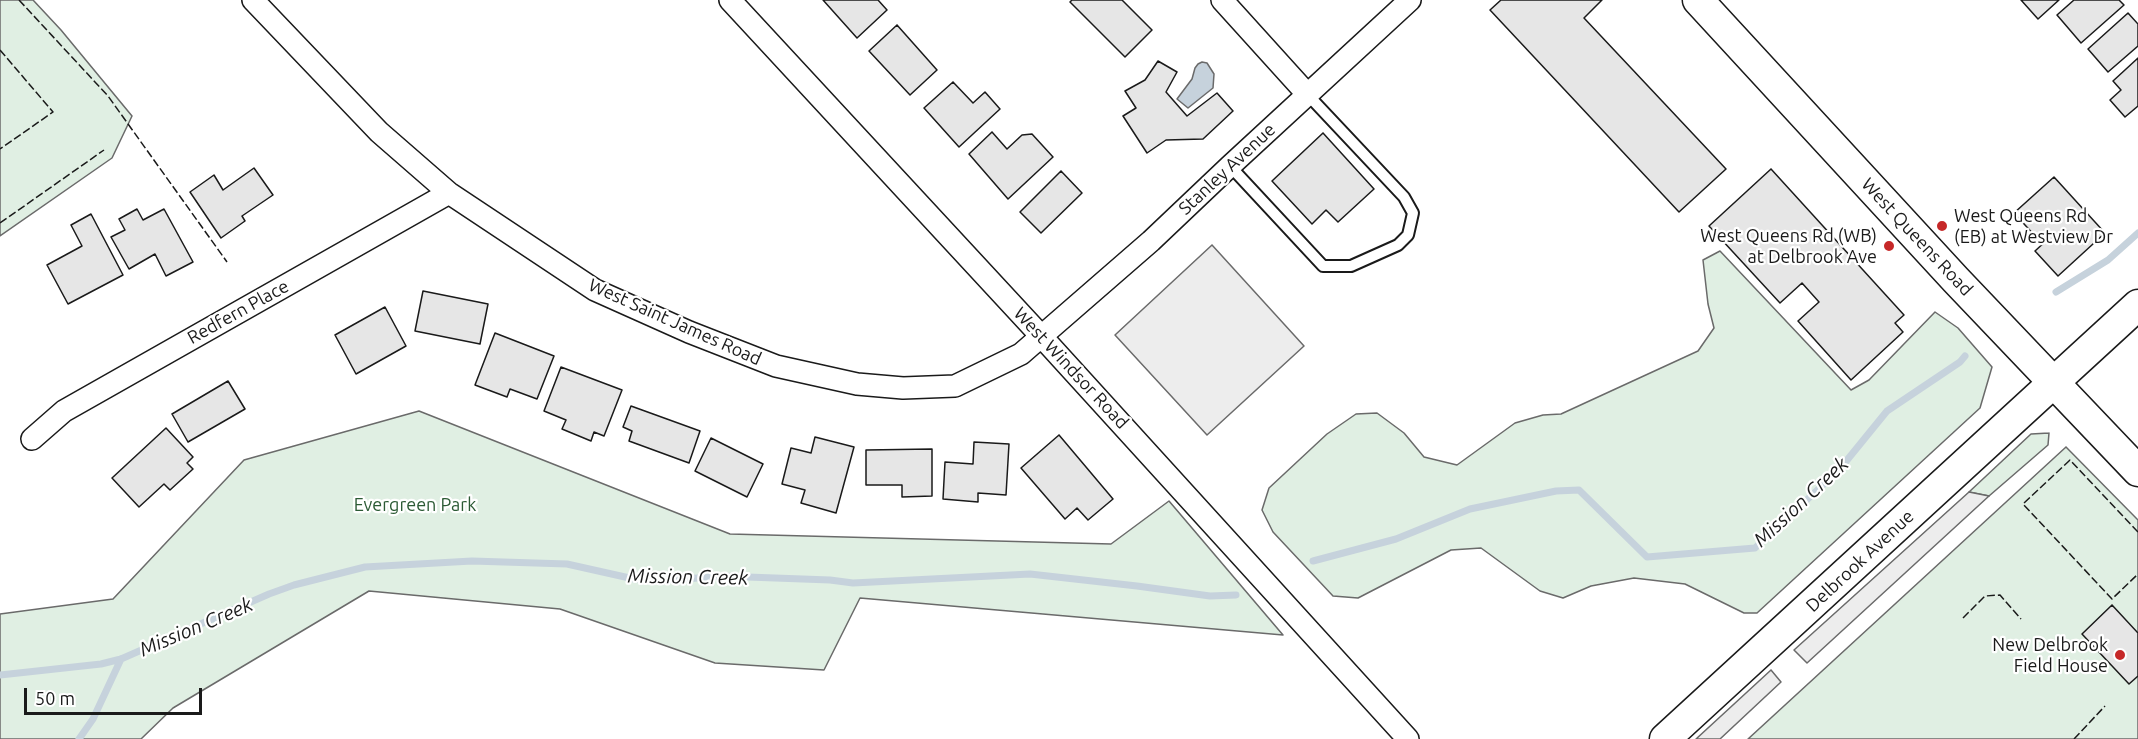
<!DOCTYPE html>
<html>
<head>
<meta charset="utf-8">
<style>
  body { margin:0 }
  #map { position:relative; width:2138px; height:739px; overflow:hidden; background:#fff; font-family:Ubuntu,sans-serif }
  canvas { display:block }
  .scale { position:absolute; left:24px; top:688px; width:178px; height:27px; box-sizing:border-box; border:3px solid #1a1a1a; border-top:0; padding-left:8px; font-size:18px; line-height:21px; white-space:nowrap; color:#1a1a1a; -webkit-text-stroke:4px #fff; paint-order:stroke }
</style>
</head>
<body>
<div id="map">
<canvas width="2138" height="739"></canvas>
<div class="scale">50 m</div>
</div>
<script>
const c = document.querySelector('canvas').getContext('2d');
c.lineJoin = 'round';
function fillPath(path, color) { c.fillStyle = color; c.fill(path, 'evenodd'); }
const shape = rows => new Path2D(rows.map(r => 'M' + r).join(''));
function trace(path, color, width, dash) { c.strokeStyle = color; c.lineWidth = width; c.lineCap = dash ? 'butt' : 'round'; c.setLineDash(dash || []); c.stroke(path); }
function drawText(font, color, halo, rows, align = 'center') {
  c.font = font + ' Ubuntu,sans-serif'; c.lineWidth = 4.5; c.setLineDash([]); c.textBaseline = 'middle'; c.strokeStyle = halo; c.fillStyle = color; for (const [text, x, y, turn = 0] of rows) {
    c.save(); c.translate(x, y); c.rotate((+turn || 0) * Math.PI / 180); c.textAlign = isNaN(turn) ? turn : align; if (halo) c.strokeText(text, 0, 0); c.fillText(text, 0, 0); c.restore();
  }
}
const green = shape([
  [0,0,33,0,61,30,132,116,112,158,0,236,0,0],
  [1720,251,1851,390,1869,380,1935,312,1958,328,1992,367,1980,408,1757,613,1744,613,1685,584,1634,578,1591,586,1563,598,1540,591,1481,548,1451,550,1358,598,1333,596,1273,532,1262,510,1269,488,1327,434,1356,414,1377,413,1404,433,1424,457,1457,465,1515,423,1543,415,1561,414,1698,351,1714,328,1708,304,1703,260,1720,251],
  [419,411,730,534,1111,544,1169,501,1283,635,860,598,824,670,715,663,560,609,369,591,173,708,141,739,0,739,0,614,113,599,244,460,419,411],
  [2049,433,2048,445,1989,496,1969,492,2031,434,2049,433],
  [2066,447,2138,520,2138,739,1748,739,2066,447]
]);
fillPath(green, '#e0efe3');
trace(green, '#6a6a6a', 1.5);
const parking = shape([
  [1212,245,1304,346,1207,435,1115,335,1212,245],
  [1969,492,1989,496,1807,663,1794,650,1969,492],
  [1771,670,1781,682,1720,739,1696,739,1771,670]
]);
fillPath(parking, '#ededed');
trace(parking, '#6a6a6a', 1.5);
const water = shape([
  [1202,62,1207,63,1214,74,1213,88,1188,108,1177,99,1192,79,1195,68,1198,64,1202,62]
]);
fillPath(water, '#c6d2dc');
trace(water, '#6a6a6a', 1.5);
trace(shape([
  [2056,292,2108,260,2138,233],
  [1313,561,1396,539,1470,509,1556,491,1579,490,1647,557,1755,548,1839,470,1887,411,1960,362,1965,356],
  [0,675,101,664,121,659,269,594,294,585,365,567,472,561,567,564,634,579,675,580,720,576,830,580,853,583,1030,574,1137,586,1210,596,1236,595],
  [79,739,93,719,121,659]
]), '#c6d2dc', 7);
const building = shape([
  [823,0,878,0,887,10,857,38,823,0],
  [1072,0,1122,0,1152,30,1125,57,1070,2,1072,0],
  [1501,0,1602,0,1584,18,1726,169,1679,212,1490,10,1501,0],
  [2021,0,2059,0,2038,19,2021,0],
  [2074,0,2119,0,2124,5,2081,43,2057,15,2074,0],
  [2128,13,2138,24,2138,46,2108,72,2088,49,2128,13],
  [897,25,937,70,910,95,869,51,897,25],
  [2138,58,2138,106,2125,117,2110,100,2121,90,2113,81,2138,58],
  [1158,61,1177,72,1166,92,1187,116,1217,93,1233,111,1203,139,1166,140,1147,153,1123,116,1136,108,1125,91,1145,80,1158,61],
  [953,82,973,103,985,92,1000,109,959,147,924,108,953,82],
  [992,132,1007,149,1022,135,1032,134,1053,157,1008,199,969,154,992,132],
  [1323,133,1374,189,1338,222,1326,210,1312,224,1272,181,1323,133],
  [254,168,273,195,242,216,245,221,221,238,190,192,214,175,223,190,254,168],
  [1771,169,1904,315,1895,323,1903,332,1851,380,1798,321,1819,302,1802,283,1780,303,1709,226,1771,169],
  [1061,171,1082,193,1041,233,1020,212,1061,171],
  [2054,177,2105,233,2058,276,2035,251,2047,240,2040,233,2036,237,2014,213,2054,177],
  [137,209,143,220,164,209,193,262,166,276,155,254,129,269,111,237,125,230,119,219,137,209],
  [91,214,123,275,68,304,47,265,82,246,71,225,91,214],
  [423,291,488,304,480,344,415,331,423,291],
  [385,307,406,346,356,374,335,335,385,307],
  [495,333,554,356,537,399,510,389,507,397,475,385,495,333],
  [561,367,622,390,604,436,594,432,591,441,562,429,566,420,544,411,561,367],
  [228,381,245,409,188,442,172,414,228,381],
  [631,406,700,431,689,463,629,441,632,431,623,427,631,406],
  [166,428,193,457,187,463,193,469,170,490,164,484,139,507,112,478,166,428],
  [1059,435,1113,499,1088,520,1077,508,1065,519,1021,468,1059,435],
  [815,437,854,447,836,513,801,503,805,490,782,484,791,448,811,453,815,437],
  [711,438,763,464,747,497,695,471,711,438],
  [974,442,1009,444,1006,495,978,493,978,502,943,499,945,462,973,464,974,442],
  [932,449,932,496,902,497,902,485,866,485,866,450,932,449],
  [2112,605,2138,633,2138,676,2129,684,2082,634,2112,605]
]);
fillPath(building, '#e6e6e6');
trace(building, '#1a1a1a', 1.5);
const lane = shape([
  [1230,166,1323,266,1351,266,1398,245,1408,235,1413,213,1404,197,1308,95]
]);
const street = shape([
  [253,0,379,132,449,193,595,290,689,332,776,366,857,384,903,388,955,386,1021,354,1151,241,1230,166,1410,0],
  [730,0,1042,337,1408,739],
  [1222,0,1308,95],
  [32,439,64,411,449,193]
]);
const secondary = shape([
  [1698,0,1956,280,2138,471],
  [1665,739,2138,305]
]);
trace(lane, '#1a1a1a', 14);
trace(street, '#1a1a1a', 24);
trace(secondary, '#1a1a1a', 33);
trace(lane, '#fff', 10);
trace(street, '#fff', 21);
trace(secondary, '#fff', 30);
trace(shape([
  [19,0,108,96,227,262],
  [0,50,53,112,0,149],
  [0,223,104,150],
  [2138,532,2070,460,2023,504,2112,599,2138,574],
  [1963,618,1985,596,2000,595,2021,619],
  [2074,739,2105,706]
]), '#1a1a1a', 1.5, [8, 3]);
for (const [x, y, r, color] of [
  [1942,226,6,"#c62828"],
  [1889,246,6,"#c62828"],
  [2120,655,6,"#c62828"]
]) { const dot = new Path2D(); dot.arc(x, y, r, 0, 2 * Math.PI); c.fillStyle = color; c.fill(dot); trace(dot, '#fff', 2); }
drawText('18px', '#1a1a1a', '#fff', [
  ["Stanley Avenue",1227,169,-43],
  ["West Queens Road",1917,237,47],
  ["Redfern Place",238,312,-29],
  ["West Saint James Road",675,322,24],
  ["West Windsor Road",1071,368,47],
  ["Delbrook Avenue",1860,561,-43]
]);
drawText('18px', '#1a1a1a', '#fff', [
  ["West Queens Rd",1954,216,"left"],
  ["(EB) at Westview Dr",1954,237,"left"],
  ["West Queens Rd (WB)",1877,236],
  ["at Delbrook Ave",1877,257],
  ["New Delbrook",2108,645],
  ["Field House",2108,666]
], 'right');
drawText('18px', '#2b5a34', '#fff', [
  ["Evergreen Park",415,505]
]);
drawText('italic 20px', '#1a1a1a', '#fff', [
  ["Mission Creek",1801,502,-43],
  ["Mission Creek",688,577,1],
  ["Mission Creek",196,627,-23]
]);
</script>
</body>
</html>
